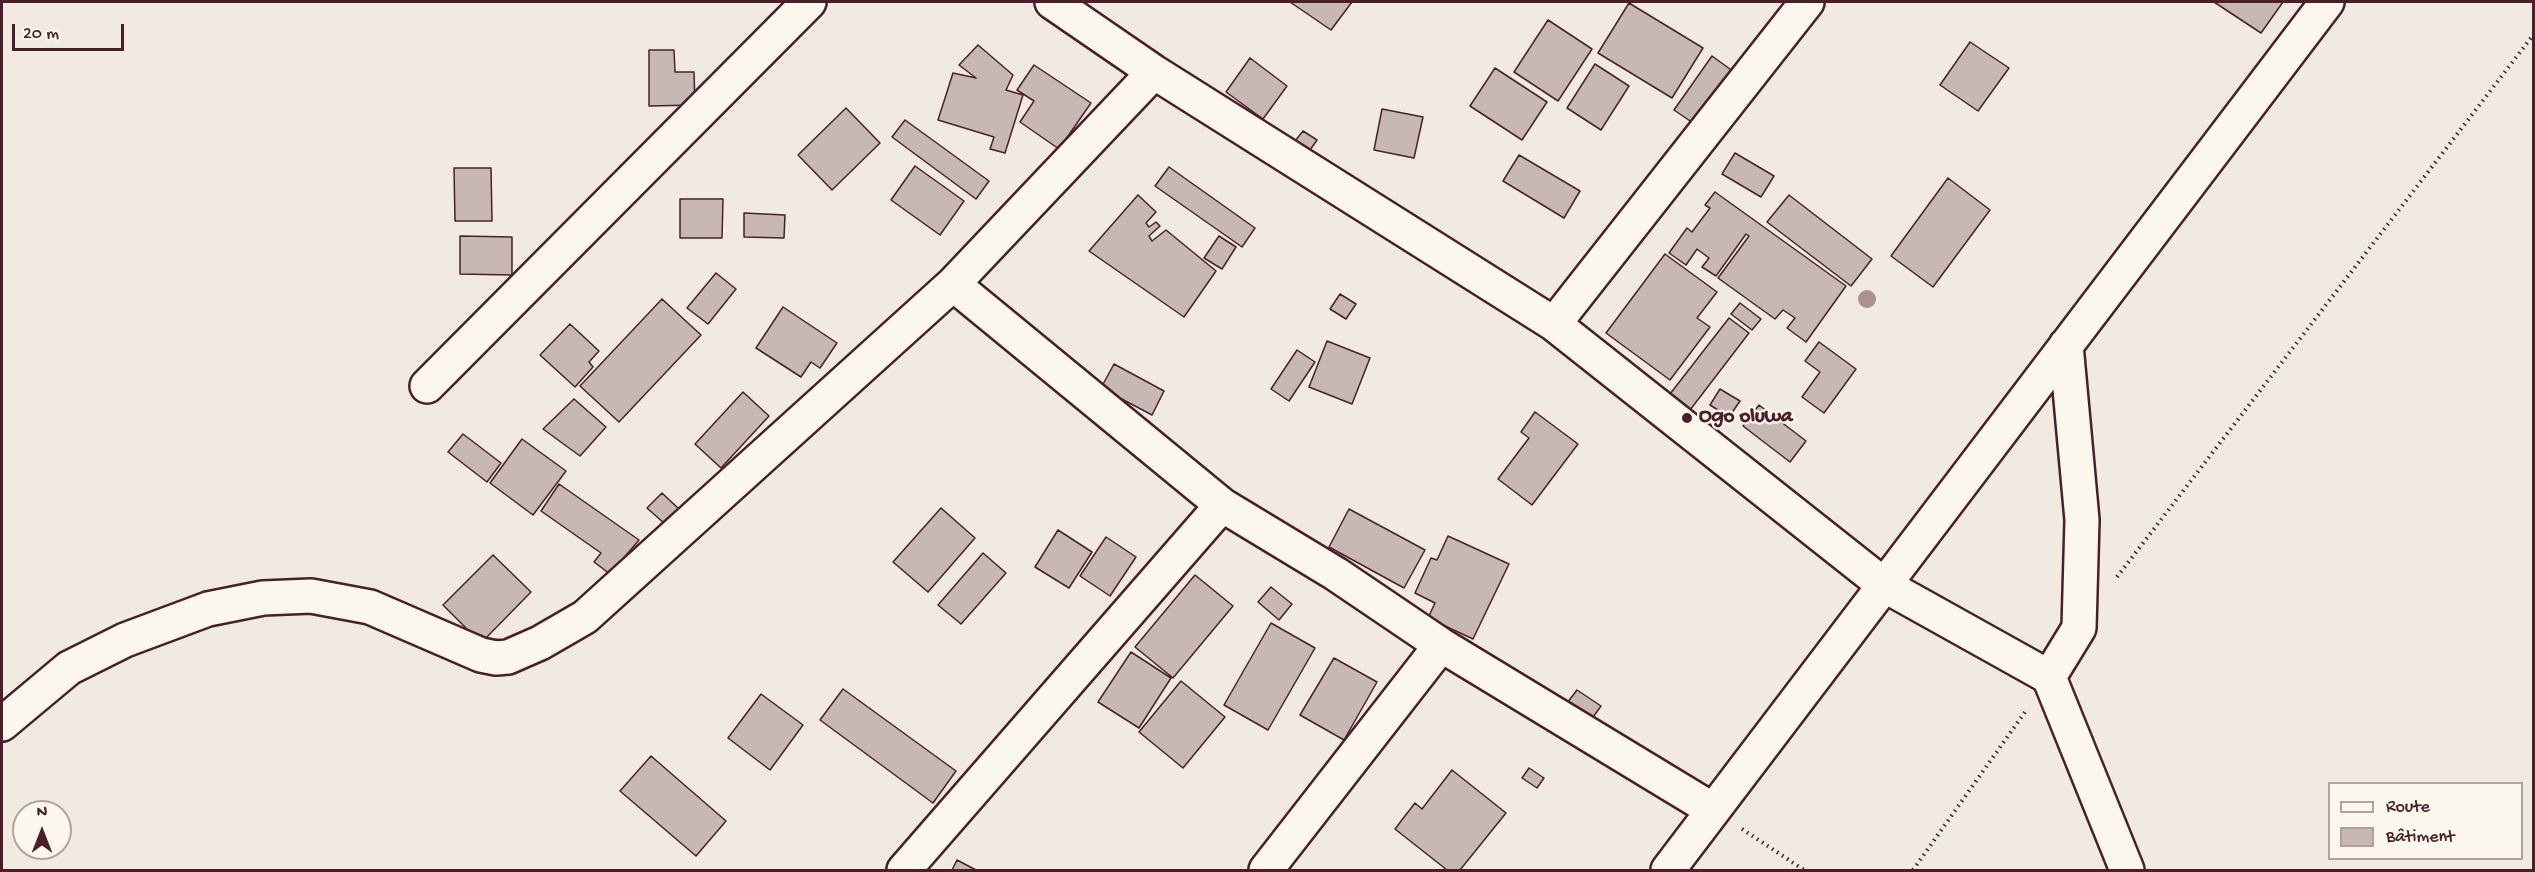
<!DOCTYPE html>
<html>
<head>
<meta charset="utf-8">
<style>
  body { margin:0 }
  #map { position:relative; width:2535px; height:872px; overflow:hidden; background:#f0eae0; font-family:"Gochi Hand",sans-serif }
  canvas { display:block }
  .frame { position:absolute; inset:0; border:3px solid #4a1f2b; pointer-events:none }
  .legend { position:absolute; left:2328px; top:782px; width:195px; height:78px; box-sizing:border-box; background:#fbf7ec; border:2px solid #b4a19f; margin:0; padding:8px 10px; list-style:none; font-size:18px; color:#4a1f2b }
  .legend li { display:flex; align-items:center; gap:12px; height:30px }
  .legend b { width:30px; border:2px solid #b4a19f }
  .north { position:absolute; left:12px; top:800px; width:60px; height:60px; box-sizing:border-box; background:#fbf7ec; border:2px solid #b4a19f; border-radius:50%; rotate:0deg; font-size:16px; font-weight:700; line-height:24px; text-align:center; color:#4a1f2b }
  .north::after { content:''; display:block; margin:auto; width:21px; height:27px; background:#4a1f2b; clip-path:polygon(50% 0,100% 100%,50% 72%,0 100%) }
  .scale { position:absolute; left:12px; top:24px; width:112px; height:27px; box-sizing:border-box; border:3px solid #4a1f2b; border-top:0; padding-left:8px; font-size:18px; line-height:21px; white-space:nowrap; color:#4a1f2b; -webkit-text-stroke:4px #fbf7ec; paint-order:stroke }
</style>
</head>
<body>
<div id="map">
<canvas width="2535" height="872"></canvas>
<div class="frame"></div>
<ul class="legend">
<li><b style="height:8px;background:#fbf7ec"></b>Route</li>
<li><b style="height:16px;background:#c8b8b3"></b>Bâtiment</li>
</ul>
<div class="north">N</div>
<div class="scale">20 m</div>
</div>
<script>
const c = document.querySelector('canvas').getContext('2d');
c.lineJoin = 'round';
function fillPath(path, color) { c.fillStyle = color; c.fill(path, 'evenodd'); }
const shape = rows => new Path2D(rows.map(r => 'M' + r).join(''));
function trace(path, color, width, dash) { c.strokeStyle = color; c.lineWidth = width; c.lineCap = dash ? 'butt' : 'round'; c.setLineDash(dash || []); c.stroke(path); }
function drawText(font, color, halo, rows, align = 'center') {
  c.font = font + ' "Gochi Hand",sans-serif'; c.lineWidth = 4.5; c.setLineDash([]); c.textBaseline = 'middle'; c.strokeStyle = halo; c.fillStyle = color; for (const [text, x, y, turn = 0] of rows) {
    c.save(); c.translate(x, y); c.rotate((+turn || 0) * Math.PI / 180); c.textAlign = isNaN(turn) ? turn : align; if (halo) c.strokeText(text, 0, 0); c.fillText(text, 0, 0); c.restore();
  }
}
const building = shape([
  [1290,2,1352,2,1331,30,1290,2],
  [2214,2,2283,2,2261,33,2214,2],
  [1629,3,1703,48,1672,98,1598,53,1629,3],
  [1548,20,1592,49,1558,101,1514,72,1548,20],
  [1970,42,2009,68,1978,111,1940,85,1970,42],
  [978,45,1013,75,1006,90,1023,95,1005,153,990,149,994,137,938,120,953,73,976,78,959,65,978,45],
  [649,50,674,50,675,72,694,72,695,105,649,106,649,50],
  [1712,56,1734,72,1696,125,1674,110,1712,56],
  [1250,58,1287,86,1263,119,1226,92,1250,58],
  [1595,64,1629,86,1601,130,1567,108,1595,64],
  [1034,65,1091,103,1059,149,1020,122,1034,101,1017,90,1034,65],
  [1495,68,1547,102,1522,140,1470,106,1495,68],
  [846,108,880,143,832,190,798,155,846,108],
  [1382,109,1423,117,1414,158,1374,150,1382,109],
  [905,120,989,181,976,199,892,137,905,120],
  [1303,131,1317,140,1310,150,1295,141,1303,131],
  [1735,153,1774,176,1761,197,1722,174,1735,153],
  [1519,155,1580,191,1564,218,1503,181,1519,155],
  [915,166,964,201,940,235,891,200,915,166],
  [1169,167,1255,228,1242,247,1155,186,1169,167],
  [454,168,491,168,492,221,455,221,454,168],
  [1948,178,1990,210,1933,287,1891,256,1948,178],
  [1715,192,1846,286,1806,342,1787,328,1795,318,1783,310,1775,319,1718,278,1749,236,1746,234,1716,276,1702,267,1709,258,1697,249,1686,265,1669,253,1687,228,1692,232,1710,208,1705,205,1715,192],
  [1138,195,1156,212,1146,223,1149,227,1156,222,1160,226,1149,236,1152,241,1166,230,1216,271,1184,317,1089,251,1138,195],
  [1789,195,1872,259,1851,286,1767,222,1789,195],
  [680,199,723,199,722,238,680,238,680,199],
  [744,213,785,215,784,238,744,237,744,213],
  [460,236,512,237,512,275,460,274,460,236],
  [1219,236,1236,247,1222,269,1204,258,1219,236],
  [1665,254,1717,292,1697,318,1710,327,1670,380,1606,333,1665,254],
  [716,273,736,289,708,324,687,308,716,273],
  [1340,294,1356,304,1346,319,1330,309,1340,294],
  [662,299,701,335,619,422,580,386,662,299],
  [1740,303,1761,319,1752,330,1731,314,1740,303],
  [783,307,837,343,820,368,811,362,801,377,756,348,783,307],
  [1729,318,1749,333,1690,410,1670,394,1729,318],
  [570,324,599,351,589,362,593,367,575,387,540,355,570,324],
  [1327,341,1370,358,1352,404,1309,387,1327,341],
  [1819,342,1856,369,1824,413,1802,397,1820,372,1805,361,1819,342],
  [1297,350,1315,362,1289,401,1271,389,1297,350],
  [1114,364,1164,391,1152,415,1101,388,1114,364],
  [1720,389,1740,401,1729,417,1710,405,1720,389],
  [743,392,769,416,721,468,695,444,743,392],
  [574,399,606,427,580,456,543,429,574,399],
  [1759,405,1806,441,1790,462,1743,426,1759,405],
  [1535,412,1578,444,1532,505,1498,479,1529,438,1521,432,1535,412],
  [463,434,501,463,487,482,448,452,463,434],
  [522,439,566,471,533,515,490,483,522,439],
  [559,484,639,540,610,574,594,562,601,553,541,511,559,484],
  [662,493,679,509,665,524,647,508,662,493],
  [941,508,975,538,928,592,893,562,941,508],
  [1349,509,1425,550,1404,588,1329,547,1349,509],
  [1058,530,1092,552,1069,588,1035,567,1058,530],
  [1448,536,1509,564,1473,639,1428,618,1435,603,1415,593,1431,558,1437,560,1448,536],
  [1106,537,1136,557,1110,596,1080,576,1106,537],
  [983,553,1006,573,961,624,938,605,983,553],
  [493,555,531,592,481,643,443,605,493,555],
  [1195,575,1233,606,1173,678,1135,647,1195,575],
  [1271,587,1292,604,1279,620,1258,602,1271,587],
  [1271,623,1315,648,1268,730,1224,705,1271,623],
  [1131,652,1171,678,1139,728,1098,702,1131,652],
  [1334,658,1377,682,1344,740,1300,715,1334,658],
  [1181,681,1225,717,1183,768,1139,732,1181,681],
  [843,689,956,771,933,803,820,720,843,689],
  [1577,690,1601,706,1591,720,1567,703,1577,690],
  [761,694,803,725,770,770,728,738,761,694],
  [651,756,726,821,696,856,620,791,651,756],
  [1529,768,1544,778,1537,788,1522,778,1529,768],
  [1452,770,1506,813,1460,870,1447,870,1395,829,1415,803,1422,809,1452,770],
  [957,860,976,870,952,870,957,860]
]);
fillPath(building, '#c8b8b3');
trace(building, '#4a1f2b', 1.5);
const street = shape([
  [1052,2,1154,72,1554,324,1884,585,2049,677],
  [953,284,1222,505,1336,574,1441,645,1713,810],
  [1554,324,1807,2],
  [2066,345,2082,520,2079,628,2049,677,2127,870],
  [427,386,809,2],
  [2,724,69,668,125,640,208,609,263,598,311,596,370,607,481,655,496,658,508,657,540,643,585,617,953,284,1154,72],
  [904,870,1222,505],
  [1266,870,1441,645],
  [1668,870,2327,2]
]);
trace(street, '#4a1f2b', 38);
trace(shape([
  [2117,577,2534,34],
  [1742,829,1804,870],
  [1913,870,2025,712]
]), '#4a1f2b', 4, [1.5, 4.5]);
trace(street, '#fbf7ec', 33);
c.fillStyle = '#a89292';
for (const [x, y] of [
  [1867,299]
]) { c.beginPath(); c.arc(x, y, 9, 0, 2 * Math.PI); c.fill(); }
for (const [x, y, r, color] of [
  [1687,418,6,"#4a1f2b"]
]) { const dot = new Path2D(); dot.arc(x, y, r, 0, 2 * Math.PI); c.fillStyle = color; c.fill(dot); trace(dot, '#fbf7ec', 2); }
drawText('bold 21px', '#4a1f2b', '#fbf7ec', [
  ["Ogo oluwa",1699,418]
], 'left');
</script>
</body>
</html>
